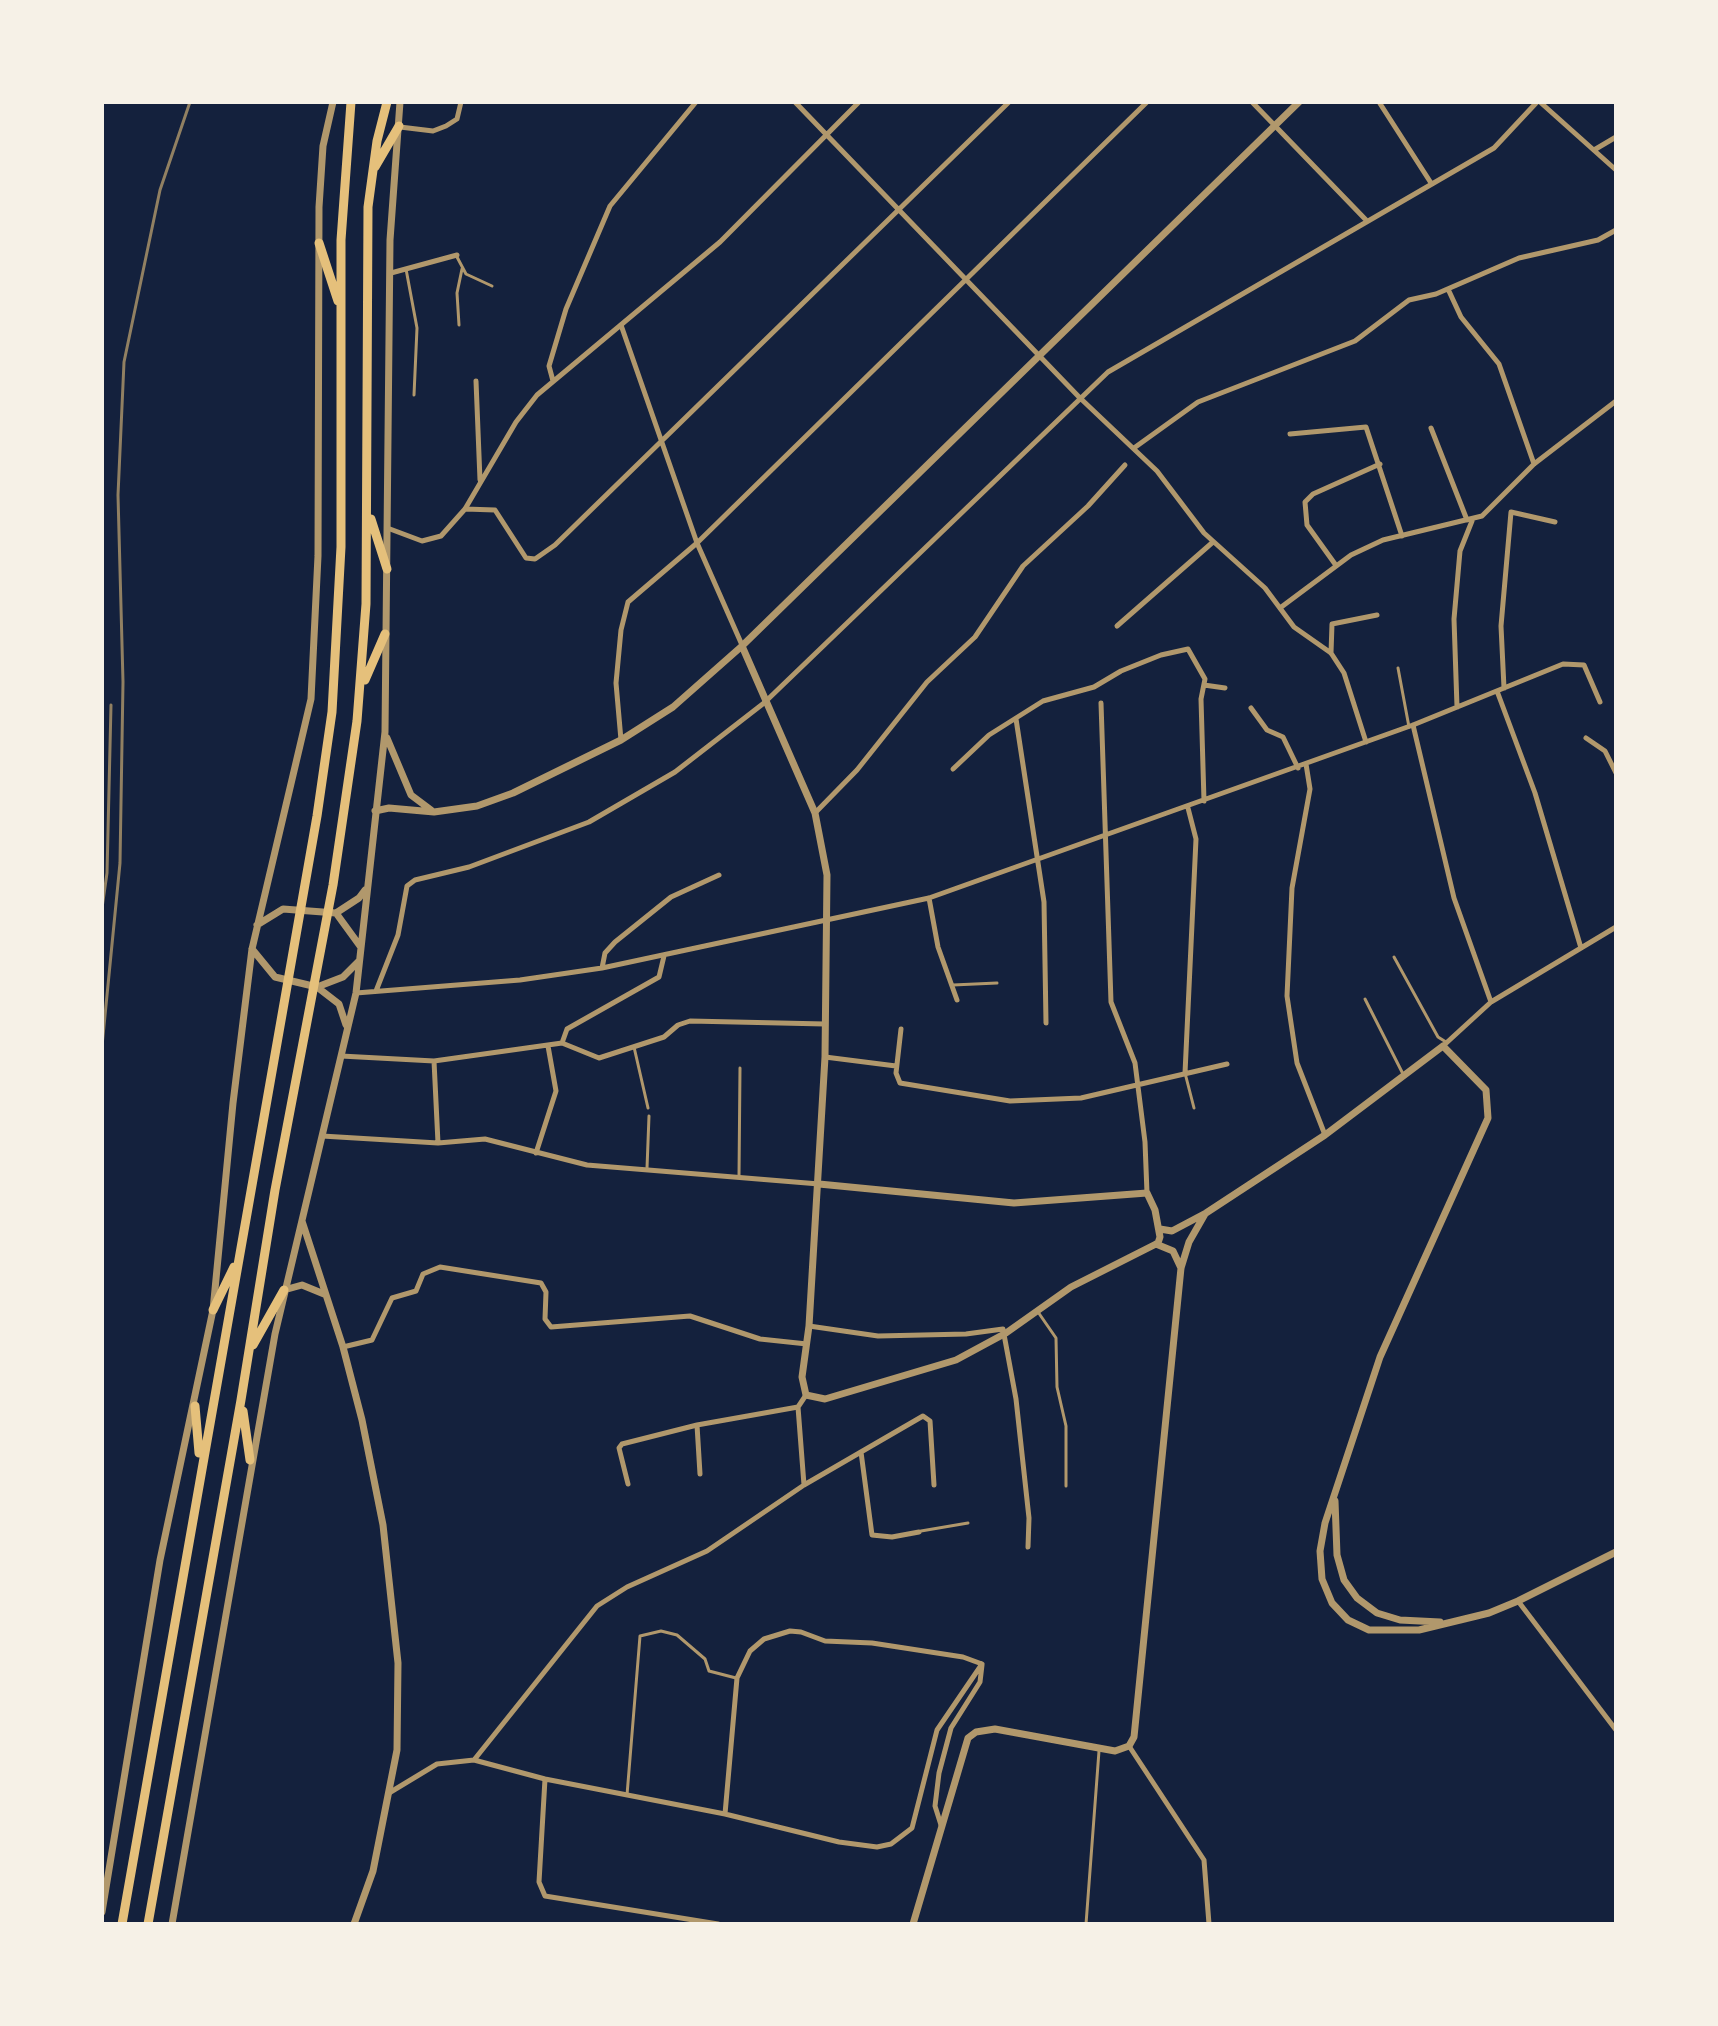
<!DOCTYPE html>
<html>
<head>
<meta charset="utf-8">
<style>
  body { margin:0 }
  #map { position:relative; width:1718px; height:2026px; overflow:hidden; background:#14213d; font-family:Signika,sans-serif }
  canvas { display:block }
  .frame { position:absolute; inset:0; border:104px solid #f6f1e7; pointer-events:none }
</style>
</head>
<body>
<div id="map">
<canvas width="1718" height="2026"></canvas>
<div class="frame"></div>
</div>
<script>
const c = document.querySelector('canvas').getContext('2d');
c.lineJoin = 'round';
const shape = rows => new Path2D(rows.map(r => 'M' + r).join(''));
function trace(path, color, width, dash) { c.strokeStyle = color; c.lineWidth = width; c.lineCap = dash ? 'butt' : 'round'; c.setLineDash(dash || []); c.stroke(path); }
trace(shape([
  [457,257,466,274,492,286],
  [406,269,417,328,414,395],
  [459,325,457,293,462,269],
  [1398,668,1409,727],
  [1394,957,1438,1037,1446,1042],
  [953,985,997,983],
  [1365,999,1403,1074],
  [634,1047,648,1108],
  [1185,1073,1194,1108],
  [647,1168,649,1116],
  [739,1176,740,1068],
  [1038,1312,1056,1338,1057,1387,1066,1426,1066,1486],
  [921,1531,968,1523],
  [627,1795,640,1636,661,1631,677,1635,705,1659,709,1671,736,1678],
  [1086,1924,1099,1751]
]), '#b1986c', 3);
trace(shape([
  [795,102,1079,397,1157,471,1204,533,1265,588,1294,627,1331,653,1344,673,1366,742],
  [1252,102,1367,221],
  [1379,102,1431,183],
  [1540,102,1616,170],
  [400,127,433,131,446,126,457,119,461,102],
  [1594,150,1616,137],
  [391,273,457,255],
  [1448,289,1461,317,1499,364,1534,464],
  [621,325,697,543,742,645],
  [476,381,480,480],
  [553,381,549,366,566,309,610,206,696,102],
  [1431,428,1467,520],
  [1290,434,1366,427,1402,536],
  [1134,448,1198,402,1355,341,1409,300,1436,294,1519,258,1598,240,1616,230],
  [465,509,495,510,526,558,535,559,555,545,1009,102],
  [390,529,422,541,441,536,465,509,516,422,537,395,720,242,859,102],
  [1335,564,1307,525,1305,502,1313,494,1380,464],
  [1280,608,1351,555,1383,540,1482,516,1534,464,1616,401],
  [1117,626,1213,542],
  [1331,653,1332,624,1377,615],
  [1204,685,1225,688],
  [1504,688,1501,626,1511,512,1555,522],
  [1497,691,1535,793,1581,948],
  [1101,703,1111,1002,1135,1063,1145,1142,1147,1193],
  [1457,707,1454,619,1460,551,1472,521],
  [1251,708,1267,730,1283,737,1298,768],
  [1016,719,1044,902,1046,1023],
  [1413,725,1454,898,1491,1002],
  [1586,738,1605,751,1616,773],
  [621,740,616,683,621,630,628,602,697,543,1147,102],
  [1306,764,1310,789,1292,888,1287,996,1297,1063,1325,1135],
  [953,769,989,735,1043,701,1094,687,1121,671,1161,655,1188,649,1205,679,1201,699,1204,801],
  [815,813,857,770,927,682,975,637,1023,566,1088,506,1125,465],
  [929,898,938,947,957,1000],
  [602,968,605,953,615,942,671,897,719,875],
  [376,991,398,935,407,886,415,880,469,867,589,822,675,772,764,703,1108,372,1494,148,1537,102],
  [356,993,520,980,602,968,929,898,1413,725,1563,664,1584,665,1600,702],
  [901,1029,896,1073,900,1083,1010,1101,1081,1098,1227,1064],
  [562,1043,567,1029,659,977,664,956],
  [1443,1046,1491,1002,1616,927],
  [341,1056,434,1061,562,1043,599,1058,664,1037,678,1025,690,1021,825,1024],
  [825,1057,896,1066],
  [434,1061,438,1143],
  [1185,1073,1196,839,1188,808],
  [322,1136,438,1143,485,1139,587,1165,819,1184],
  [536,1153,556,1091,548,1046],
  [809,1326,878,1336,966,1334,1003,1329,1016,1399,1029,1518,1028,1547],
  [343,1347,372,1340,392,1298,416,1291,423,1274,440,1267,541,1283,546,1292,545,1319,551,1327,690,1316,760,1339,807,1344],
  [798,1407,804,1485],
  [697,1425,700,1474],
  [861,1452,872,1535,892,1537,919,1532],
  [628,1484,619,1448,622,1444,697,1425,798,1407,806,1395],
  [1518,1601,1616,1730],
  [1129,1746,1204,1860,1209,1924],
  [474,1760,545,1779,725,1814,839,1842,877,1847,891,1844,912,1828,937,1730,982,1664],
  [545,1779,539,1882,545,1896,718,1924],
  [389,1793,437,1764,474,1760,597,1606,627,1587,707,1551,804,1485,923,1416,930,1421,934,1485],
  [725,1814,737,1678,750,1651,764,1639,790,1631,801,1632,825,1641,872,1643,963,1657,982,1664],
  [941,1825,935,1806,939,1773,951,1728,980,1682,982,1665]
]), '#b1986c', 5);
trace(shape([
  [742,646,815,813,827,875,825,1057,809,1326,802,1377,806,1395,825,1399,956,1360,1006,1333,1071,1287,1158,1243,1160,1237,1155,1210,1147,1193,1014,1203,819,1184],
  [387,738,411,795,431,810],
  [375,811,389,808,434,812,477,806,513,793,621,740,673,707,742,646,1299,102],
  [336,913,359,898,365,890],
  [257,925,283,909,336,913,360,946],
  [252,949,275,977,317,987,343,977,359,961],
  [317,987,339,1004,346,1025],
  [302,1221,343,1347,362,1420,383,1525,398,1663,397,1750,373,1871,354,1924],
  [1160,1229,1172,1231,1206,1213,1325,1135,1443,1046,1486,1090,1488,1118,1380,1357,1325,1523,1320,1551,1322,1579,1332,1603,1348,1620,1369,1630,1419,1630,1489,1613,1518,1601,1616,1552],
  [1156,1244,1173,1251,1181,1268],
  [284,1290,302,1285,324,1294],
  [1335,1501,1337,1555,1344,1580,1357,1598,1377,1613,1400,1620,1440,1622],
  [102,1912,160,1560,213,1310,233,1103,252,949,311,699,318,556,319,207,323,146,333,102],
  [172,1924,275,1334,356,993,385,732,390,240,400,102],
  [913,1924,968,1738,976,1732,995,1729,1115,1751,1129,1746,1134,1737,1181,1268,1189,1242,1205,1214]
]), '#b1986c', 7);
trace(shape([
  [375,167,399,126],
  [319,243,338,301],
  [371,519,387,569],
  [365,680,385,634],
  [213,1310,234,1267],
  [253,1345,284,1290],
  [195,1406,199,1453],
  [243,1411,250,1460],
  [122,1924,317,816,332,712,341,547,341,240,351,102],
  [148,1924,241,1400,275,1190,333,885,357,721,366,604,368,207,377,141,387,102]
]), '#e5c07b', 9);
trace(shape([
  [102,908,107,873,111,705],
  [102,1046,120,863,123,682,118,495,124,362,160,190,190,102]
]), '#918062', 3);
</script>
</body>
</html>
